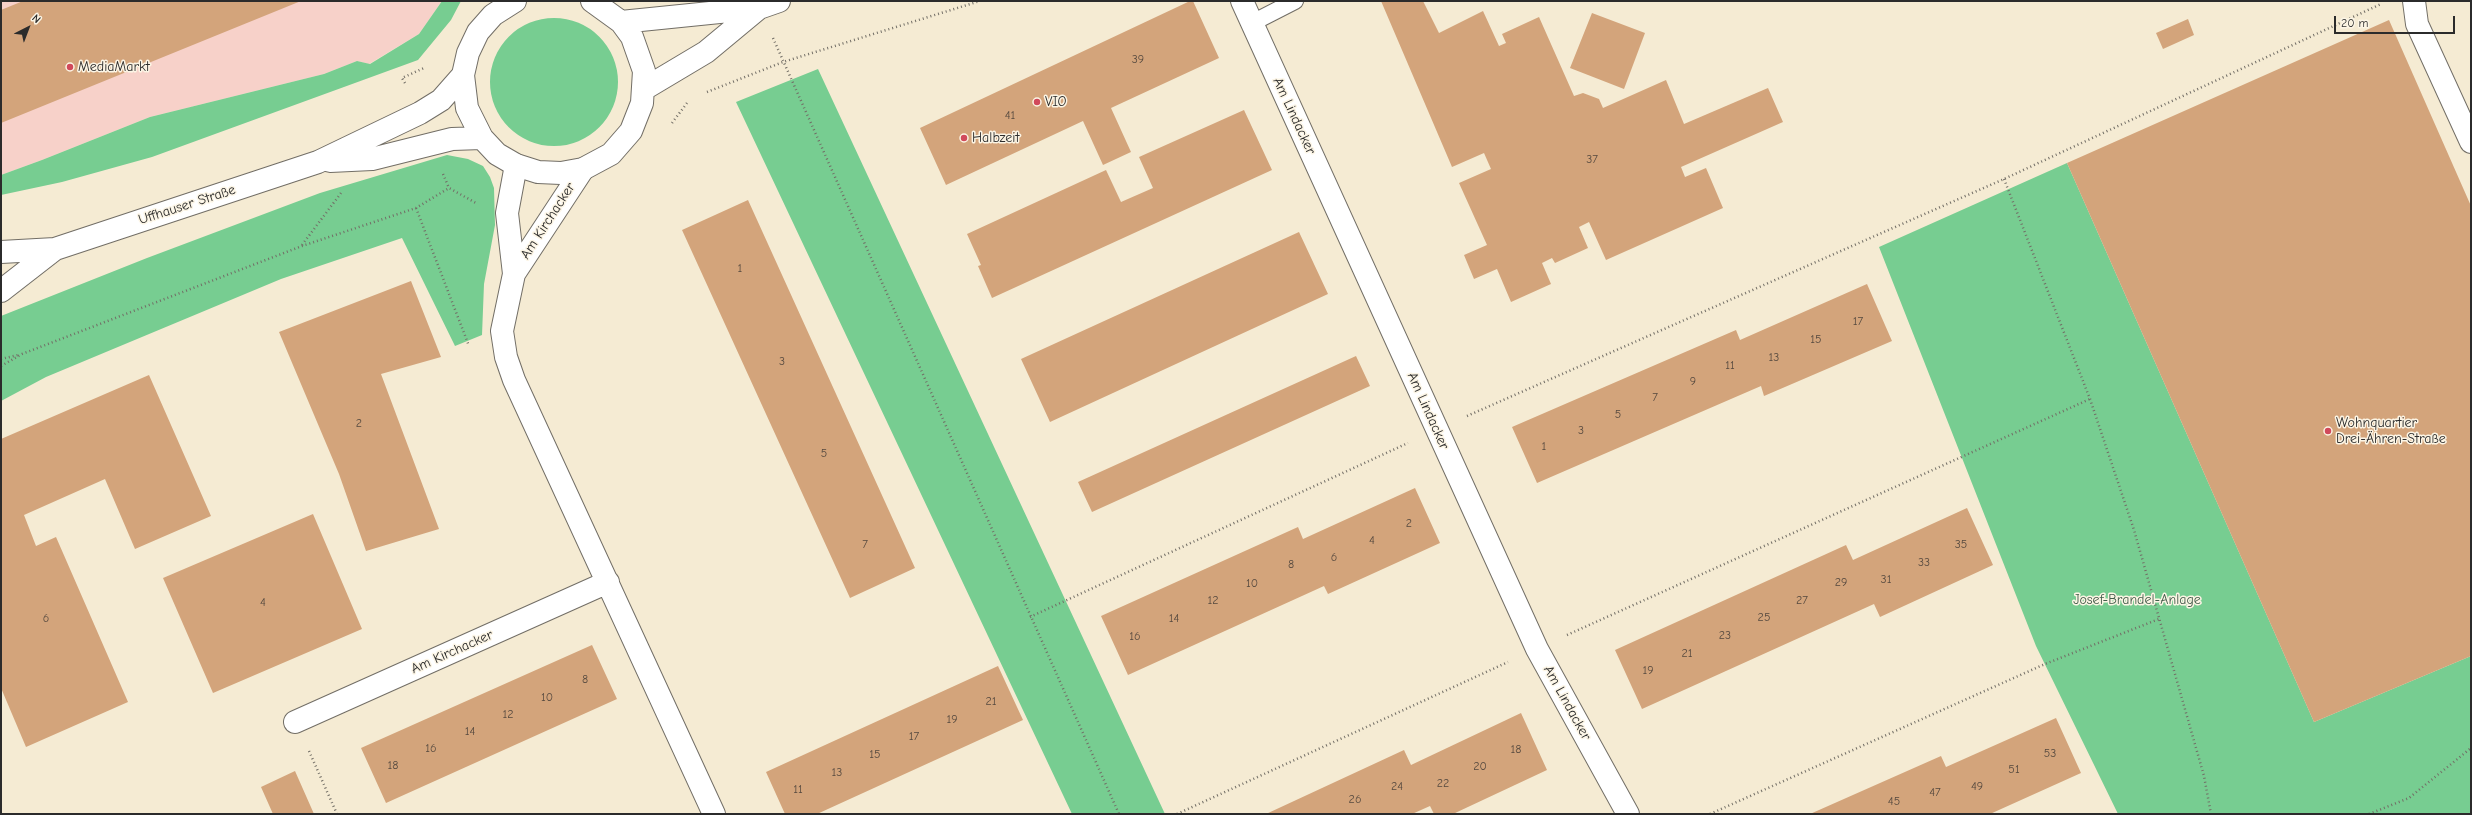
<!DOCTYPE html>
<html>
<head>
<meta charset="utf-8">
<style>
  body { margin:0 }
  #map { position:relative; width:2472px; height:815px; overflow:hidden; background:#f5ebd3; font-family:"Comic Neue",sans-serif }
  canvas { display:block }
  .frame { position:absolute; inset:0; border:2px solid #2b2b2b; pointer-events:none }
  .north { position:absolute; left:8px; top:8px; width:40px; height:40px; -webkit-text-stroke:3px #fcf5e5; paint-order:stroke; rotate:42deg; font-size:11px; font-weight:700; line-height:16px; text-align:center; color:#2b2b2b }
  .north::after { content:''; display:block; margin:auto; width:14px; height:18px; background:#2b2b2b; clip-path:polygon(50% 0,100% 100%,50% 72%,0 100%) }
  .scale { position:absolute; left:2334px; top:16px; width:121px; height:18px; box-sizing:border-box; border:2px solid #2b2b2b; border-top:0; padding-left:5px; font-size:12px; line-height:14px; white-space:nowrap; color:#2b2b2b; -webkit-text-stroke:3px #fcf5e5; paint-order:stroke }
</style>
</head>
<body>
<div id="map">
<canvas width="2472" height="815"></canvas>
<div class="frame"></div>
<div class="north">N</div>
<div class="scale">20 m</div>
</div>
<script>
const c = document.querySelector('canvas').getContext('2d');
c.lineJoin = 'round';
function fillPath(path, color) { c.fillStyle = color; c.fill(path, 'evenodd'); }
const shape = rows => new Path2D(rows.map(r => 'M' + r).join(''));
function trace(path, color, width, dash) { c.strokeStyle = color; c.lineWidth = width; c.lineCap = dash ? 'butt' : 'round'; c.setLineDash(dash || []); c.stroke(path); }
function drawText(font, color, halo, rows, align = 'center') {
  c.font = font + ' "Comic Neue",sans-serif'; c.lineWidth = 3; c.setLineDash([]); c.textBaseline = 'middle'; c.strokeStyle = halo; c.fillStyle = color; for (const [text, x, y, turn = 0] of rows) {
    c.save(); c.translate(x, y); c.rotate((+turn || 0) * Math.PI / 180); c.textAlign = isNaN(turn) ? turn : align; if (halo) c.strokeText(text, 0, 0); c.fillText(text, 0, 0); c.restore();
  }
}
fillPath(shape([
  [1,1,442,1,419,34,369,64,357,61,324,74,150,117,42,160,1,175]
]), '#f7d1c9');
fillPath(shape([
  [442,1,461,1,451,20,418,60,152,157,62,182,1,195,1,175,42,160,150,117,324,74,357,61,370,64,419,34],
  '490 82a64 64 0 1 1 128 0a64 64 0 1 1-128 0Z',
  [818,69,1165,814,1072,814,736,102],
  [447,155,468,159,483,166,490,177,494,188,495,225,484,284,482,335,455,346,402,238,281,279,46,377,1,401,1,316,147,258,320,193],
  [2067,163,2314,722,2471,656,2471,814,2118,814,2036,646,1879,247]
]), '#77cd91');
fillPath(shape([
  [23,1,301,1,1,123,1,10],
  [1190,1,1193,1,1219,58,1111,108,1131,152,1103,165,1083,121,946,185,920,128],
  [1381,1,1423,1,1439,33,1483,11,1499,46,1506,43,1502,34,1539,17,1574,96,1583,93,1599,99,1603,108,1666,80,1684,124,1768,88,1783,122,1681,167,1685,177,1706,168,1723,208,1606,260,1589,222,1579,227,1588,248,1555,263,1552,258,1542,263,1551,284,1511,302,1497,269,1474,279,1464,255,1487,245,1459,183,1491,169,1484,153,1452,167],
  [1592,13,1645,33,1624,89,1570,68],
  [2188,19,2194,35,2163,49,2156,33],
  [2389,20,2471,206,2471,656,2314,722,2067,163],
  [1244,110,1272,170,992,298,978,266,981,265,967,234,1106,170,1121,202,1153,188,1139,157],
  [748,200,915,568,850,598,682,230],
  [1299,232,1328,294,1050,422,1021,359],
  [411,281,441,357,381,374,439,529,366,551,339,474,279,332],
  [1867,284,1892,341,1764,396,1761,386,1537,483,1512,427,1736,330,1740,340],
  [1356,356,1370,386,1092,512,1078,482],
  [149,375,211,516,135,549,105,479,24,515,36,546,56,537,128,702,26,747,1,688,1,439],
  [1415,488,1440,543,1328,594,1324,586,1128,675,1101,616,1298,527,1303,539],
  [1967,508,1993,565,1880,617,1874,604,1642,709,1615,650,1846,545,1853,560],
  [313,514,362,629,213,693,163,578],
  [592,645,617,699,386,803,361,748],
  [998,666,1023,720,817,814,785,814,766,772],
  [1521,713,1547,770,1453,814,1434,814,1430,806,1412,814,1266,814,1404,750,1411,765],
  [2056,718,2081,773,1990,814,1810,814,1941,756,1946,767],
  [295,771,314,814,273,814,261,787]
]), '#d3a47b');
const service = shape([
  [1252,23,1295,1]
]);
const minor = shape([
  [1242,1,1537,649,1628,814],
  [2414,1,2417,24,2471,142],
  [583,169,514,274,502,331,506,357,514,380,714,814],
  [514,274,507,213,516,165],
  [295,722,608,582]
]);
const tertiary = shape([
  [515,1,493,15,478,32,468,53,463,75,467,108,482,138,497,154,516,165,538,172,561,173,583,169,611,154,631,131,642,103,644,71,632,37,621,22,592,1],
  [621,22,759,8,779,1],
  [644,89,706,52,759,8],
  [330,161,372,159,452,139,482,138],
  [1,252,55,249,318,162,420,113,441,100,463,75],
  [1,291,55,249]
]);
trace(service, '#726e66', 18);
trace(minor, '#726e66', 24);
trace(tertiary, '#726e66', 24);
trace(shape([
  [773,38,1119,814],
  [405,83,402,78,424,68],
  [707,92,783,62,980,1],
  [672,123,687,103],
  [443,174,449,188],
  [2004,179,2090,399,2134,530,2204,776,2211,814],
  [416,208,469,346],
  [302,245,341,193],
  [1,359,18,355],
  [1,366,22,354,302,246,416,208,449,188,476,203],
  [1467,416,2004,179,2381,4],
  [1030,617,1408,443],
  [1567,635,2090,399],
  [309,751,337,814],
  [1177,814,1508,662],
  [1710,814,2045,664,2159,619],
  [2369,814,2409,798,2471,748]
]), '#726e66', 2.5, [1, 3]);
trace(service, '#fff', 16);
trace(minor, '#fff', 22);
trace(tertiary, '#fff', 22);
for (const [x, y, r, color] of [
  [70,67,4,"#d1495b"],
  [1037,102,4,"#d1495b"],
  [964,138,4,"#d1495b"],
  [2328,431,4,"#d1495b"]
]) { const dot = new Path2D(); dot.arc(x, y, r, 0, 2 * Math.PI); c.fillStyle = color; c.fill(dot); trace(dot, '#fcf5e5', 1.5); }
drawText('12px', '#55493f', null, [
  ["39",1138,60],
  ["41",1010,116],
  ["37",1592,160],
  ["1",740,269],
  ["17",1858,322],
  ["15",1816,340],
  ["13",1774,358],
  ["3",782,362],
  ["11",1730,366],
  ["9",1693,382],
  ["7",1655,398],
  ["5",1618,415],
  ["2",359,424],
  ["3",1581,431],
  ["1",1544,447],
  ["5",824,454],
  ["2",1409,524],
  ["4",1372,541],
  ["7",865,545],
  ["35",1961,545],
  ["6",1334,558],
  ["33",1924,563],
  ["8",1291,565],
  ["31",1886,580],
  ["29",1841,583],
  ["10",1252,584],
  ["12",1213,601],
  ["27",1802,601],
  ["4",263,603],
  ["25",1764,618],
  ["6",46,619],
  ["14",1174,619],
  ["23",1725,636],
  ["16",1135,637],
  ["21",1687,654],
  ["19",1648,671],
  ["8",585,680],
  ["10",547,698],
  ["21",991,702],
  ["12",508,715],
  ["19",952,720],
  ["14",470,732],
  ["17",914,737],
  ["16",431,749],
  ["18",1516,750],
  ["53",2050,754],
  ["15",875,755],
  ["18",393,766],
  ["20",1480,767],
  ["51",2014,770],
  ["13",837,773],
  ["22",1443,784],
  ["24",1397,787],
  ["49",1977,787],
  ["11",798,790],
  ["47",1935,793],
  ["26",1355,800],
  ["45",1894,802]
]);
drawText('14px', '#2b2b2b', '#fcf5e5', [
  ["MediaMarkt",78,67],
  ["VIO",1045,102],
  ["Halbzeit",972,138],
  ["Wohnquartier",2336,423],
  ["Drei-Ähren-Straße",2336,439]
], 'left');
drawText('14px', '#2b2b2b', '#fcf5e5', [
  ["Am Lindacker",1294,116,65],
  ["Uffhauser Straße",187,205,-18],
  ["Am Kirchacker",548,221,-57],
  ["Am Lindacker",1428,411,66],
  ["Am Kirchacker",452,652,-24],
  ["Am Lindacker",1567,703,61]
]);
drawText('14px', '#425c4a', '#fcf5e5', [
  ["Josef-Brandel-Anlage",2137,600]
]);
</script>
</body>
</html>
